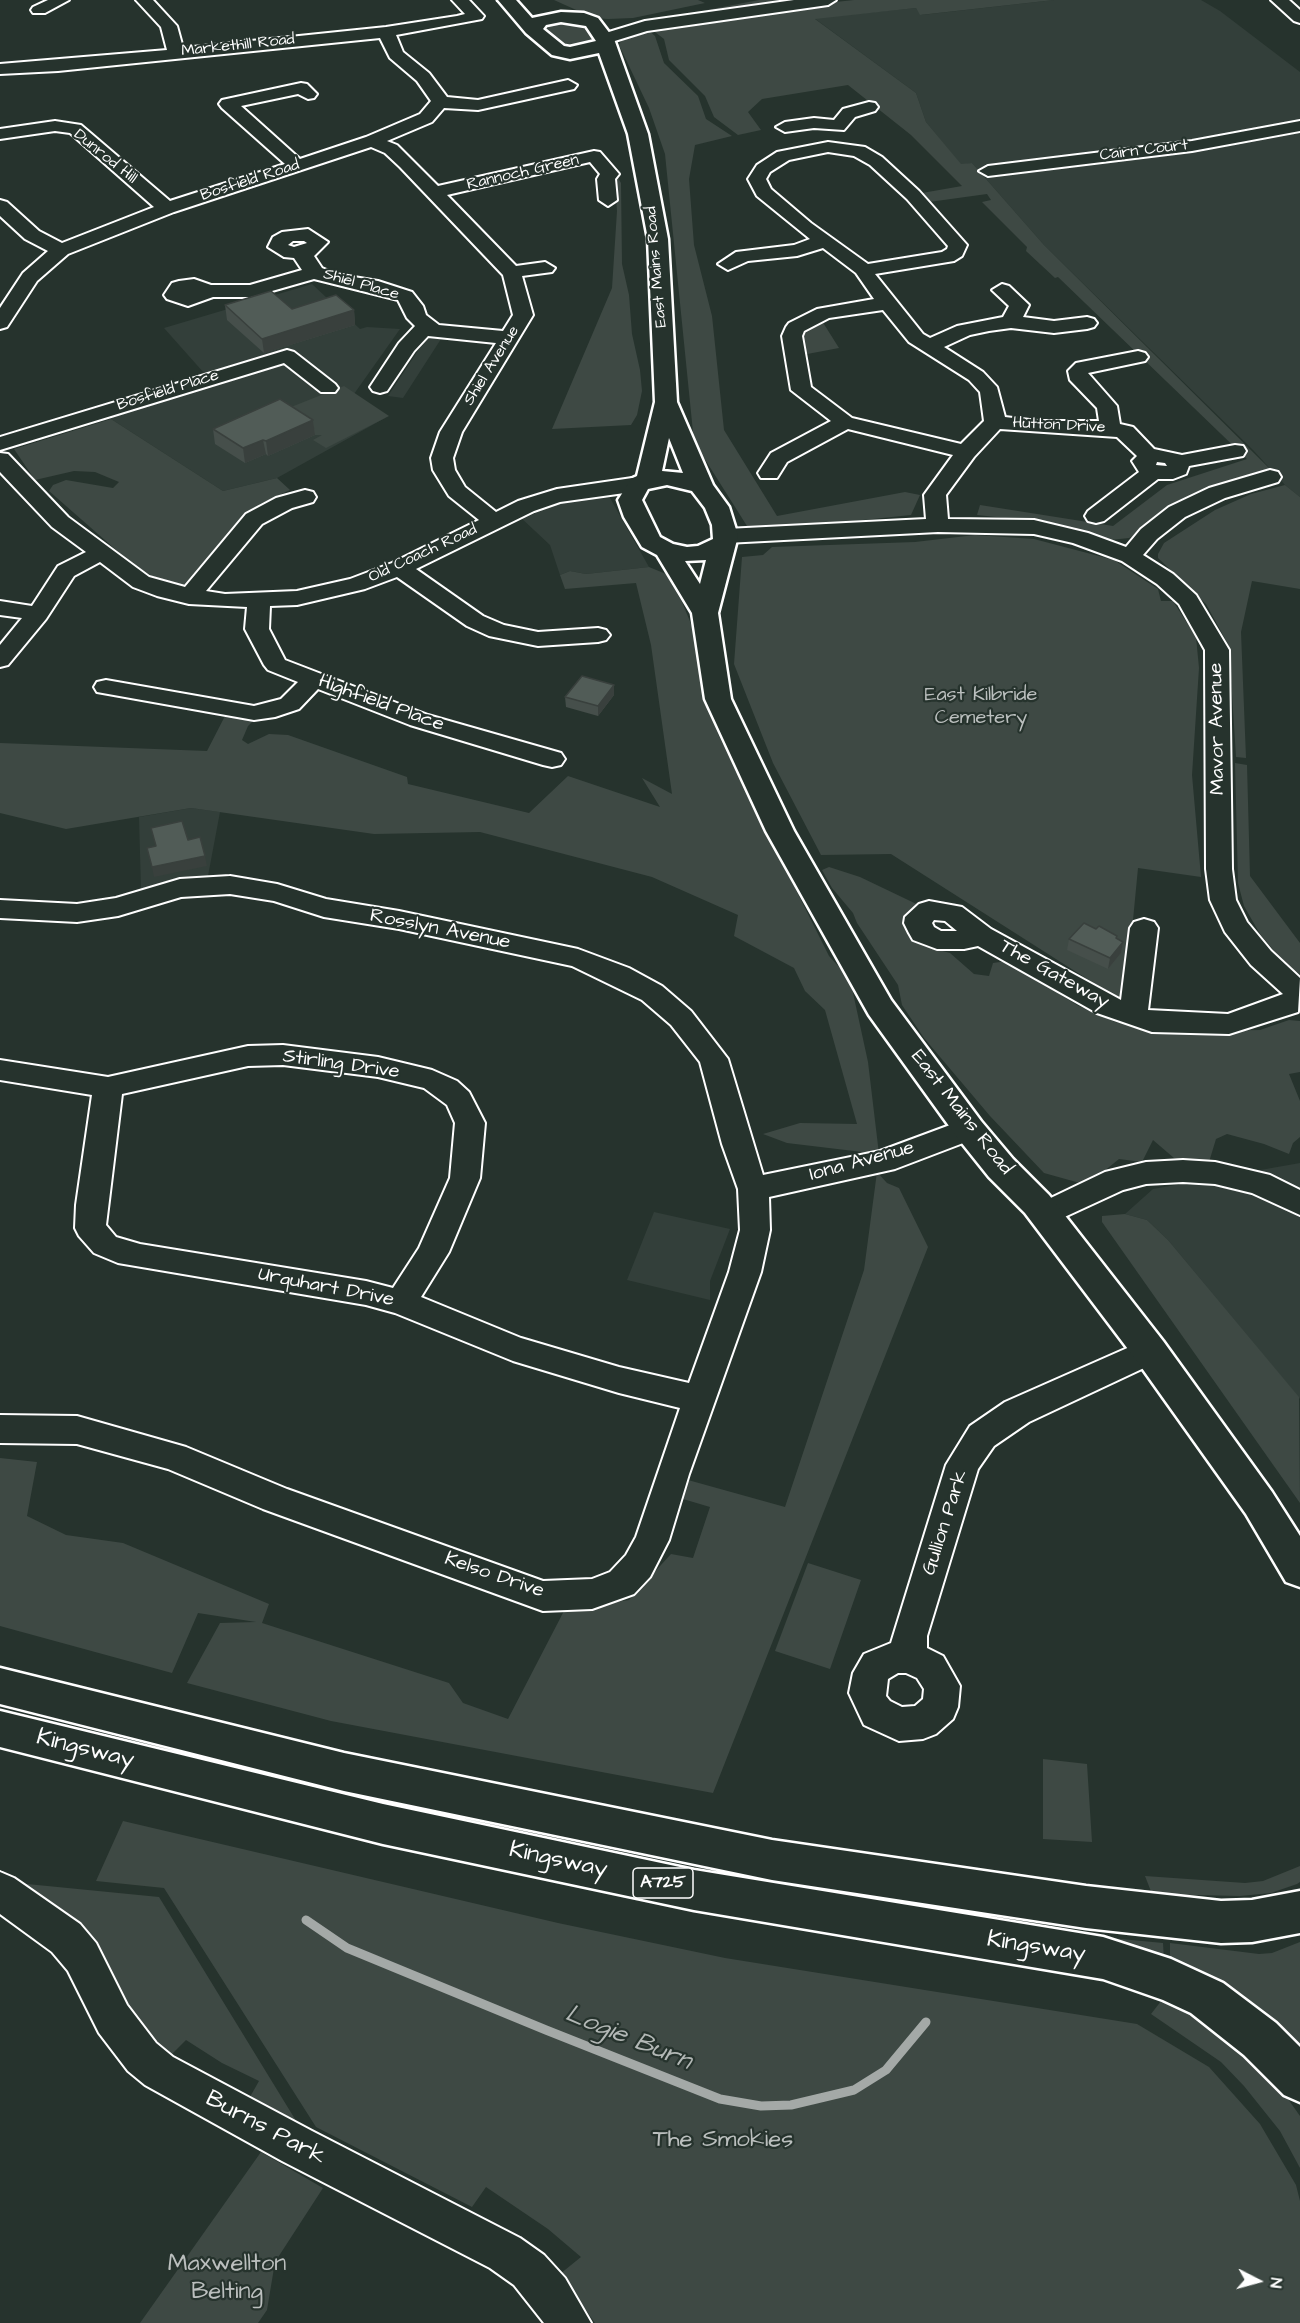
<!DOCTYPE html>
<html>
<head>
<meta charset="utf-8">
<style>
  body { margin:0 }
  #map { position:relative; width:1300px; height:2323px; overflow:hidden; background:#26332d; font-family:"Architects Daughter",sans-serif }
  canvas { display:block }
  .north { position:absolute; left:1228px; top:2251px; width:60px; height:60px; -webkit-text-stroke:4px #26332d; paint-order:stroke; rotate:96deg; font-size:16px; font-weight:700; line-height:24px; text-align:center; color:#fff }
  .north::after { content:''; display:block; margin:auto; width:21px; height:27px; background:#fff; clip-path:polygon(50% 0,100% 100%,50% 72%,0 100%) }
</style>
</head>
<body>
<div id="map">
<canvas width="1300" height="2323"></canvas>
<div class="north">N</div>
</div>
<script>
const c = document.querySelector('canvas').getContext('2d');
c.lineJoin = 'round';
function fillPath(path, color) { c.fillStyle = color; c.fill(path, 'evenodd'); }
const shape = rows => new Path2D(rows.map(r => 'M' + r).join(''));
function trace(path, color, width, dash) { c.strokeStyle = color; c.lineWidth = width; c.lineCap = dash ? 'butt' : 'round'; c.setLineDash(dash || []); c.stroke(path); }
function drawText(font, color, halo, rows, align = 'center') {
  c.font = font + ' "Architects Daughter",sans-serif'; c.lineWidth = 4.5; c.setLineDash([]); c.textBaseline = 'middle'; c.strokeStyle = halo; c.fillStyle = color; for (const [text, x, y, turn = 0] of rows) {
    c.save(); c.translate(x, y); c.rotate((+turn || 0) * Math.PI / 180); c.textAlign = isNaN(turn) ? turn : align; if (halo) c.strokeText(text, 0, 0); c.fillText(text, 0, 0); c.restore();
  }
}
fillPath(shape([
  [1054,0,1201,0,1220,11,1300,72,1300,497,1285,485,1253,450,1044,245,972,163,961,165,926,122,916,93,814,18,916,8,921,15],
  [312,284,360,329,367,327,400,329,354,394,385,418,277,478,223,491,111,419,98,407,204,373,164,328],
  [427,337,441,339,403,398,388,396],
  [610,498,649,567,586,574,570,571,560,575,550,545,519,516,568,499],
  [191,808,220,812,208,876,179,879,141,890,139,817],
  [1300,1163,1300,1399,1168,1240,1147,1220,1125,1214,1153,1189],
  [654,1212,730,1229,710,1281,710,1300,627,1280]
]), '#333f3a');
fillPath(shape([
  [554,0,698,0,705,3,633,18,608,19,594,18],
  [759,0,804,0,729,9,641,25,639,23],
  [854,0,1054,0,920,15,916,8,815,19,916,93,926,122,961,164,972,163,1044,245,1272,471,1129,538,1110,540,1086,536,1042,522,977,515,980,505,1113,526,1167,485,1247,459,1058,277,1055,278,1026,251,1027,247,982,202,991,200,987,194,929,202,922,193,962,186,911,135,848,85,762,99,748,112,761,130,738,135,714,117,705,96,669,60,664,39,651,29,789,7],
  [573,21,588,28,596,36,596,41,568,49,541,31,543,24],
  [648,30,655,36,664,63,698,96,706,119,732,136,695,145,689,179,694,245,712,316,724,430,777,516,905,492,920,495,911,515,767,530,747,526,694,442,665,154,649,108,619,45,623,37],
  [614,171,621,183,622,264,629,295,632,334,640,370,642,391,637,415,631,425,552,429,612,288,617,211],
  [822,321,839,348,802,355,802,337,806,330],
  [344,386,389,416,326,448,313,440,322,435,315,435,283,414,276,413],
  [111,419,223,491,277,478,290,490,260,504,188,587,152,576,131,563,49,491,53,485,66,480,113,488,119,482,95,472,74,471,35,480,14,449],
  [1285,485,1300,497,1300,589,1252,581,1241,632,1246,758,1236,757,1229,646,1206,604,1158,558,1158,554,1164,543,1215,510,1251,494],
  [975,535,1034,539,1114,560,1158,589,1161,601,1173,601,1196,637,1199,668,1192,775,1201,877,1138,868,1125,1003,891,854,821,855,773,763,734,664,742,557,763,555,772,547,915,542],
  [649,567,666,574,682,602,696,636,707,702,718,734,829,956,850,979,868,1062,879,1154,787,1143,763,1134,800,1123,857,1124,825,1010,805,991,794,968,734,936,738,915,652,877,480,832,374,834,191,808,66,829,0,813,0,743,207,751,225,716,232,713,257,717,248,726,242,740,248,744,269,734,288,735,407,777,408,784,529,813,568,776,660,807,642,778,672,794,651,645,636,583,565,589,560,575,570,571,586,574],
  [1235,763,1247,765,1250,876,1300,943,1300,974,1286,965,1260,934,1244,906,1238,883],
  [829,867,860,877,929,910,911,932,924,946,950,953,974,974,989,976,993,963,1007,961,1077,1005,1115,1022,1149,1029,1208,1031,1260,1030,1289,1020,1300,1021,1300,1072,1289,1074,1300,1101,1300,1137,1293,1143,1289,1154,1264,1144,1227,1134,1216,1139,1209,1162,1199,1165,1174,1158,1153,1140,1142,1162,1119,1159,1087,1185,1044,1173,990,1116,924,1038,902,1005,898,985,857,923,853,913,832,888,822,870],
  [877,1172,887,1183,899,1188,928,1247,713,1793,331,1721,187,1683,220,1623,256,1622,198,1613,172,1673,0,1626,0,1458,37,1462,27,1516,66,1535,123,1543,269,1604,262,1623,449,1683,463,1703,508,1719,565,1609,629,1600,671,1554,693,1558,710,1507,683,1499,688,1480,785,1507,864,1270],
  [1125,1214,1147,1220,1168,1240,1299,1397,1300,1503,1102,1222,1102,1216],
  [808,1563,861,1580,830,1669,775,1651],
  [1043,1759,1087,1764,1092,1842,1043,1839],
  [123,1821,558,1923,725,1958,1137,2024,1209,2067,1260,2124,1296,2185,1300,2201,1300,2323,595,2323,560,2274,581,2257,548,2229,486,2187,472,2207,316,2127,164,1888,96,1881],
  [1300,1866,1300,1882,1297,1884,1271,1893,1240,1896,1152,1894,1145,1876,1245,1883,1263,1881],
  [27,1884,159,1897,298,2124,295,2131,246,2104,259,2081,222,2063,186,2040,167,2059,19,1887],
  [1100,1937,1163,1943,1164,1960],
  [1300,1942,1300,2055,1170,1963,1170,1943,1259,1954,1272,1953],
  [1165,1996,1191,2010,1276,2082,1300,2116,1300,2168,1280,2131,1244,2086,1221,2062,1151,2014],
  [261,2152,323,2188,275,2262,267,2310,258,2323,140,2323]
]), '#3e4944');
trace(shape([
  [306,1920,347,1948,546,2030,720,2099,761,2106,791,2105,854,2090,886,2070,926,2022]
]), '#a4a9a7', 9);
const minor = shape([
  [48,0,69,0,45,13,33,13,31,10,33,7,48,0],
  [136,0,153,0,177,26,183,48,386,27,457,16,465,14,452,0,469,0,484,16,482,19,396,35,403,52,429,73,447,97,478,100,568,80,577,85,574,89,478,110,444,108,432,122,387,141,397,145,438,186,594,151,600,152,619,174,615,179,617,200,608,206,599,200,597,179,600,174,590,162,447,195,516,266,545,262,555,268,552,272,522,276,533,315,462,432,453,458,455,470,465,487,496,512,518,501,557,489,639,477,647,479,650,484,647,489,639,491,560,502,534,511,416,569,483,616,504,625,538,632,598,628,606,630,610,635,606,640,598,642,538,646,489,636,467,626,397,577,365,589,297,605,270,606,269,629,285,660,428,715,561,753,565,759,561,765,552,767,543,765,410,725,318,689,299,709,275,717,254,720,97,692,94,687,97,682,106,680,254,706,281,699,298,682,268,670,264,665,245,629,247,607,189,604,157,596,133,587,100,562,74,576,46,619,8,665,0,667,0,645,22,618,0,615,0,601,32,606,58,566,86,552,52,527,0,472,0,453,8,454,68,517,149,577,185,587,246,514,276,498,305,490,313,492,316,497,313,502,292,508,262,524,206,591,225,594,297,591,350,579,392,563,479,520,449,496,433,470,431,458,440,432,496,343,428,336,414,351,387,391,380,393,373,391,370,387,399,343,415,326,407,318,398,300,314,279,251,297,213,297,188,306,167,299,164,295,172,283,179,281,194,279,211,285,250,285,302,270,294,258,284,257,268,247,273,237,282,232,308,229,328,242,314,256,322,268,336,274,378,281,412,292,423,306,426,315,439,325,503,331,513,315,503,275,400,167,385,153,371,147,174,212,68,254,37,281,7,327,0,329,0,308,23,273,48,251,25,239,0,216,0,200,7,202,39,231,62,243,154,207,70,133,55,131,0,139,0,129,55,121,81,125,170,201,285,164,222,108,219,104,222,100,301,83,307,84,317,94,314,98,308,99,298,94,241,106,300,159,366,137,420,114,431,101,417,81,390,58,380,38,58,71,0,74,0,64,167,50,161,27,136,0],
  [293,241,304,241,307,243,294,247,288,245,293,241],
  [794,0,836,0,828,5,647,31,605,44,597,39,599,35,645,21,794,0],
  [1271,0,1289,0,1300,10,1300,23,1294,21,1271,0],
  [869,102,875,103,878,107,875,111,855,117,844,130,814,128,785,132,776,127,785,122,814,118,834,120,843,109,869,102],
  [1300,121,1300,131,1192,151,988,176,979,171,988,166,1192,141,1300,121],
  [828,142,865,147,882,157,919,191,967,245,962,256,954,261,875,274,923,334,930,338,957,326,1003,317,1009,306,992,290,1002,284,1009,286,1029,305,1023,317,1054,321,1087,317,1094,319,1097,323,1094,327,1087,329,1054,333,1011,328,989,331,970,335,944,347,983,372,997,387,1005,417,1038,421,1099,421,1097,408,1070,380,1068,371,1076,363,1138,351,1145,353,1148,357,1145,361,1088,373,1117,406,1120,424,1133,427,1154,449,1182,455,1235,445,1243,446,1246,451,1243,456,1189,466,1186,474,1173,479,1158,479,1104,521,1096,523,1088,521,1085,516,1088,511,1139,472,1132,461,1137,456,1117,437,1000,429,974,457,946,495,948,519,1034,520,1088,533,1126,547,1141,529,1169,507,1209,488,1270,470,1278,472,1281,477,1278,482,1225,498,1185,517,1157,539,1143,555,1173,574,1196,595,1229,650,1232,869,1236,900,1247,922,1271,951,1300,978,1298,1012,1229,1034,1152,1032,1097,1013,978,946,964,949,937,949,913,940,909,933,904,923,905,917,919,904,929,901,962,907,991,929,1121,1000,1130,928,1134,922,1144,919,1154,922,1158,928,1148,1010,1228,1014,1283,994,1251,965,1225,932,1210,900,1206,869,1205,650,1179,604,1157,584,1122,561,1073,543,1034,534,938,532,726,543,718,541,715,536,718,531,726,529,926,519,924,495,953,455,848,429,787,462,777,478,761,478,758,473,771,453,831,421,791,390,782,336,786,327,789,323,817,309,874,299,856,273,823,248,797,256,748,261,728,270,718,264,736,252,794,245,810,239,757,196,748,179,757,165,777,152,828,142],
  [828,152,854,156,870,165,907,199,948,246,947,249,942,252,868,264,811,223,771,189,766,179,770,172,789,160,828,152],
  [883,310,909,342,969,380,980,392,984,421,961,444,852,418,811,387,802,336,804,331,829,318,883,310],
  [1157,462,1165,463,1167,466,1156,465,1157,462],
  [934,920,945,921,957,931,941,931,934,927,932,923,934,920],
  [287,350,294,352,335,384,338,388,335,392,321,392,284,363,0,450,0,437,287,350],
  [230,876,277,884,326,899,399,911,578,949,629,968,662,986,691,1011,728,1059,763,1175,880,1151,969,1118,979,1121,984,1129,979,1137,895,1169,769,1197,770,1230,761,1272,689,1474,669,1540,650,1577,634,1594,592,1609,543,1611,263,1509,168,1469,77,1444,0,1443,0,1415,77,1416,186,1447,287,1489,543,1581,592,1579,610,1572,626,1555,636,1537,680,1408,619,1393,513,1361,395,1313,366,1305,118,1263,94,1253,79,1236,75,1228,76,1205,92,1095,0,1080,0,1060,108,1077,248,1046,283,1045,378,1057,432,1070,457,1081,469,1092,485,1123,480,1178,449,1252,421,1297,521,1338,619,1367,689,1383,729,1272,740,1230,738,1189,722,1144,700,1062,671,1025,642,1000,572,966,399,929,324,917,274,901,230,894,181,897,118,916,77,922,0,918,0,900,77,904,116,898,180,879,230,876],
  [283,1065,378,1077,424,1088,447,1105,455,1123,450,1178,419,1248,393,1288,366,1281,140,1244,116,1237,106,1225,122,1094,248,1066,283,1065],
  [1183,1160,1215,1162,1270,1175,1300,1190,1300,1215,1252,1193,1215,1184,1183,1182,1146,1184,1123,1190,1045,1226,1034,1222,1030,1214,1034,1206,1105,1172,1146,1162,1183,1160],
  [1150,1338,1161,1342,1166,1351,1161,1360,1029,1422,994,1446,978,1469,927,1636,927,1648,943,1656,960,1686,958,1707,953,1719,936,1734,923,1739,899,1741,864,1725,849,1693,853,1673,864,1654,891,1643,946,1465,970,1426,1005,1402,1150,1338],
  [898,1673,906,1673,917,1678,924,1689,923,1699,915,1706,902,1707,890,1701,886,1696,888,1679,898,1673],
  [0,1872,14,1878,80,1924,96,1943,127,2005,156,2043,173,2057,312,2131,520,2238,544,2255,565,2278,591,2323,544,2323,514,2285,490,2268,282,2161,145,2085,128,2071,99,2033,68,1971,52,1952,0,1914,0,1872]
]);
const major = shape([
  [498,0,516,0,532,18,561,12,584,13,598,18,614,39,648,134,668,239,677,402,713,485,729,507,738,536,718,613,731,699,794,831,891,1000,981,1121,1013,1159,1049,1195,1163,1341,1272,1492,1300,1536,1300,1587,1286,1582,1246,1514,1137,1361,1025,1213,989,1177,957,1137,869,1015,766,831,705,699,692,613,657,555,642,547,624,517,618,500,631,479,637,476,655,402,648,239,628,134,599,53,570,59,552,55,526,33,498,0],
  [561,22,586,26,596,41,570,47,564,46,543,29,546,25,561,22],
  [669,438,683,473,662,471,669,438],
  [667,485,692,491,705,508,712,525,713,539,698,546,687,547,673,544,660,537,642,500,648,489,667,485],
  [706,560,700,584,685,561,706,560]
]);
const highway = shape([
  [0,1668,344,1753,772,1840,1086,1886,1221,1901,1252,1900,1300,1891,1300,1933,1252,1942,1221,1943,1086,1928,772,1880,344,1791,0,1704,0,1668],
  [0,1711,383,1804,694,1870,1103,1937,1171,1959,1223,1983,1276,2023,1300,2047,1300,2102,1284,2095,1244,2055,1191,2013,1163,2000,1103,1979,694,1910,383,1844,0,1747,0,1711]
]);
trace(minor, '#fff', 4);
trace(major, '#fff', 5);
trace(highway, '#fff', 5);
fillPath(minor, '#26332d');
fillPath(major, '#26332d');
fillPath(highway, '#26332d');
fillPath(shape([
  [225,305,292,309,354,310,355,325,264,353,227,320],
  [313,420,315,435,268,456,266,454,245,463,215,444,213,429],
  [614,685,614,695,598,716,566,707,565,697],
  [1096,929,1123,942,1121,953,1108,969,1067,950,1069,939]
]), '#464f4b');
fillPath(shape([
  [354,310,355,325,264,353,262,339],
  [313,420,315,435,268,456,266,441],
  [263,440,266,454,245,463,243,448],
  [614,685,614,695,598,716,598,706],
  [205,856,207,866,154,877,152,867],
  [1123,942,1121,953,1108,969,1110,958]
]), '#39403d');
const building = shape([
  [271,291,292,309,336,295,354,310,262,339,225,305,271,291],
  [280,399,313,420,266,441,263,440,243,448,213,429,280,399],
  [582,676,614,685,598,706,565,697,582,676],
  [182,821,188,840,200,837,205,856,152,867,147,848,156,846,151,828,182,821],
  [1084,923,1096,929,1099,926,1117,936,1116,938,1123,942,1110,958,1069,939,1084,923]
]);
fillPath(building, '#515c57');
trace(building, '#39403d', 1.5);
drawText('16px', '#fff', '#26332d', [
  ["Markethill Road",238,46,-6],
  ["Cairn Court",1144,151,-7],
  ["Dunrod Hill",105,157,39],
  ["Rannoch Green",523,173,-13],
  ["Bosfield Road",250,181,-18],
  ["East Mains Road",657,267,-95],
  ["Shiel Place",361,285,16],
  ["Shiel Avenue",492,366,-58],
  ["Bosfield Place",168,391,-17],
  ["Hutton Drive",1059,426,3],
  ["Old Coach Road",423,554,-25]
]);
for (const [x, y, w] of [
  [663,1883,60]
]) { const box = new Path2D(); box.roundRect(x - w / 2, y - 15, w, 30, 4.5); c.fillStyle = '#26332d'; c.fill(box); trace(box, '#fff', 1.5); }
drawText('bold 18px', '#fff', null, [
  ["A725",663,1883]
]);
drawText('20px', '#bbbfbe', '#26332d', [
  ["East Kilbride",981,696],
  ["Cemetery",981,719]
]);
drawText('20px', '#fff', '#26332d', [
  ["Highfield Place",381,704,20],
  ["Mavor Avenue",1218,729,-91],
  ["Rosslyn Avenue",440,930,11],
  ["The Gateway",1054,975,29],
  ["Stirling Drive",341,1065,8],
  ["East Mains Road",961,1113,52],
  ["Iona Avenue",862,1162,-15],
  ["Urquhart Drive",326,1288,11],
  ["Gullion Park",946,1523,-72],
  ["Kelso Drive",494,1576,19]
]);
drawText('24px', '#fff', '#26332d', [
  ["Kingsway",85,1750,14],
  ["Kingsway",558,1861,12],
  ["Kingsway",1036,1948,9],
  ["Burns Park",265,2129,28]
]);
drawText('24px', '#bbbfbe', '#26332d', [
  ["The Smokies",723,2141],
  ["Maxwellton",227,2265],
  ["Belting",227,2293]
]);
drawText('italic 26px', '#b3b8b6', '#26332d', [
  ["Logie Burn",628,2039,22]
]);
</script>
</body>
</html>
